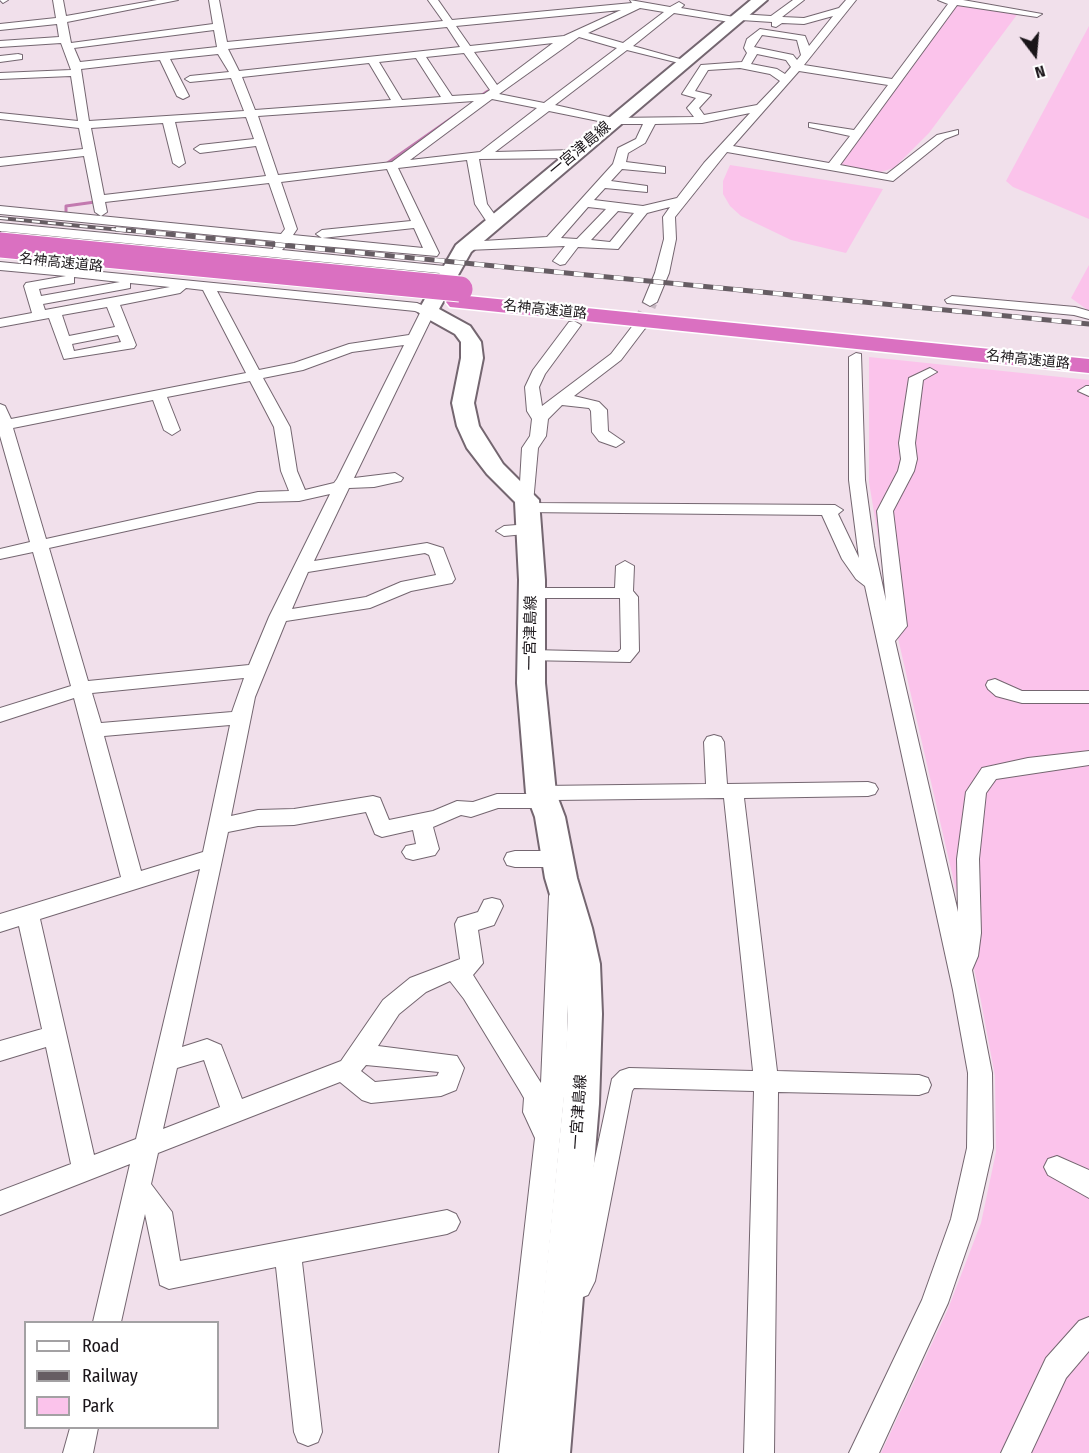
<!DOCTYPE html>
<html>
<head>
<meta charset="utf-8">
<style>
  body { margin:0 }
  #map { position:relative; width:1089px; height:1453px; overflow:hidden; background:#f1e0eb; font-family:"Fira Sans Condensed",sans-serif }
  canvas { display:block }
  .legend { position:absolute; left:24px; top:1321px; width:195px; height:108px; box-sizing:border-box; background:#fff; border:2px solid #a3a1a3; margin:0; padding:8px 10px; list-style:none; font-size:18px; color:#1a1519 }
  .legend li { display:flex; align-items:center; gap:12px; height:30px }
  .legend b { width:30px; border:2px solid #a3a1a3 }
  .north { position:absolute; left:1005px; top:24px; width:60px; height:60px; -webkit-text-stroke:4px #fff; paint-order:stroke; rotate:164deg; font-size:16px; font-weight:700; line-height:24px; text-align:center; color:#1a1519 }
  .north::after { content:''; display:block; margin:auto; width:21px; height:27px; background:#1a1519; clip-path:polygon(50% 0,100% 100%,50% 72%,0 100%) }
</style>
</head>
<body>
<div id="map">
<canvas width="1089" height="1453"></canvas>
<ul class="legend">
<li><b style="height:8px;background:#fff"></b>Road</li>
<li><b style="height:8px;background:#665d63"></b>Railway</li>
<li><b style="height:16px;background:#fbc3eb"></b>Park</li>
</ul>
<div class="north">N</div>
</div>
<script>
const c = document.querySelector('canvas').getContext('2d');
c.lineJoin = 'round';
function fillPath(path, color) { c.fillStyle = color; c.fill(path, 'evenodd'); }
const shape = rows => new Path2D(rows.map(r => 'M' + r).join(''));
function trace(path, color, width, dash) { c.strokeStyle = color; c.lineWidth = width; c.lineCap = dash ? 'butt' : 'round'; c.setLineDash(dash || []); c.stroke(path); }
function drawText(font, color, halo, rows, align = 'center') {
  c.font = font + ' "Fira Sans Condensed","Noto Sans JP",sans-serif'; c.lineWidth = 4.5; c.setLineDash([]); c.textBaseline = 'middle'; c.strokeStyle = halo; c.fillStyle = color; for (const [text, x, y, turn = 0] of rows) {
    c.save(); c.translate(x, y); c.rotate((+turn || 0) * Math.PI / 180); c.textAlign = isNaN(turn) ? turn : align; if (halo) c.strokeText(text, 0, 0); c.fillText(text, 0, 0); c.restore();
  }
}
fillPath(shape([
  [956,3,1019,12,929,133,894,168,874,174,836,167],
  [1089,26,1089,219,1013,187,1006,181],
  [730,165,768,171,883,189,846,253,791,240,741,216,730,206,723,194,723,181],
  [1089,265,1089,311,1071,298],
  [869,357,1089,380,1089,1453,881,1453,948,1309,981,1223,996,1152,995,1076,979,991,886,586,869,482]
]), '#fbc3eb');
trace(shape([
  [482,95,488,91],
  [386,164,456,115],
  [66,214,66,206,95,202]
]), '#c27aaf', 3);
trace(shape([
  [639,327,650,302]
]), '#c6b7c1', 15, [15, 8]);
const minor = shape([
  [0,0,8,0,3,3,0,0],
  [53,0,63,0,66,16,157,0,178,0,67,22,71,43,213,24,209,0,219,0,227,42,443,21,428,0,438,0,452,20,632,3,630,0,670,7,679,2,684,5,681,8,734,17,739,14,771,16,793,0,804,0,782,17,804,18,839,8,846,0,856,0,804,65,892,79,948,4,938,0,963,0,1042,14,1037,17,957,5,840,165,887,174,937,135,958,130,958,134,945,139,893,181,727,152,675,217,676,239,669,273,657,302,650,306,643,302,655,273,664,239,663,217,670,207,647,213,618,249,578,247,565,264,560,265,553,261,565,246,467,250,460,246,467,242,547,237,613,164,618,148,636,139,643,124,613,124,549,111,495,152,575,150,581,154,575,158,479,159,487,204,500,222,499,225,489,225,475,204,467,160,398,168,439,253,437,256,288,243,282,250,455,267,457,270,450,274,0,231,0,223,273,249,275,241,0,214,0,206,281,234,285,229,269,183,105,202,107,212,101,216,95,212,84,156,0,166,0,158,83,149,79,128,0,119,0,113,78,121,71,76,0,79,0,73,71,70,61,43,0,47,0,41,59,37,57,24,0,30,0,24,56,18,53,0],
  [640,8,664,12,623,43,588,33,640,8],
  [621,10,564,36,470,46,456,26,621,10],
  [674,13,736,23,741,20,772,22,772,26,776,27,782,23,804,24,833,16,809,46,805,36,760,29,747,39,744,48,747,53,742,62,701,65,682,94,696,98,687,108,694,117,613,118,555,105,627,50,687,65,687,61,633,46,674,13],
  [447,27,460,47,239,71,228,49,447,27],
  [214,30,217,47,80,62,74,48,214,30],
  [762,35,797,40,801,55,797,60,793,55,754,47,762,35],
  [579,37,617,48,544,103,499,94,579,37],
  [553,43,497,85,474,52,553,43],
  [464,53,490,90,484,94,452,96,426,57,464,53],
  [218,54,229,72,190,76,185,79,190,82,231,78,244,111,89,121,81,69,160,60,177,96,183,99,189,96,170,59,218,54],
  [757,54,786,60,791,67,785,74,777,69,751,64,757,54],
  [416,58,441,97,402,100,379,62,416,58],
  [369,63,391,100,255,110,242,77,369,63],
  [740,68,770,74,780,81,757,105,704,115,699,108,711,95,695,91,708,70,740,68],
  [799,71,888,85,854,130,809,123,809,127,850,136,829,163,733,146,799,71],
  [492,99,537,108,480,152,410,160,492,99],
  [474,101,392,162,278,175,258,116,474,101],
  [750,113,704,163,677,198,643,206,594,200,605,188,647,192,647,186,611,181,622,169,665,173,665,167,626,162,628,153,645,143,655,124,702,123,750,113],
  [246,117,254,139,200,145,194,149,200,153,256,146,266,176,104,195,91,128,163,123,173,163,179,167,185,163,175,122,246,117],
  [387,169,411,221,322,230,316,234,322,238,414,228,423,248,293,235,297,229,281,182,387,169],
  [588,207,606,209,577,239,561,238,588,207],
  [618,211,634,213,610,242,591,240,618,211],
  [18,54,22,55,22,59,0,62,0,56,18,54],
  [0,262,417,303,435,311,354,478,395,473,403,478,401,481,374,487,349,488,314,561,427,543,443,548,455,579,452,583,411,591,370,608,286,621,255,697,231,816,258,810,294,809,373,796,380,798,389,820,433,811,457,801,473,802,497,794,531,794,534,788,541,786,706,784,704,742,707,737,714,735,721,737,724,742,727,784,868,782,875,784,878,789,875,794,868,796,744,798,777,1071,919,1075,928,1078,931,1085,928,1092,919,1095,778,1092,774,1453,744,1453,754,1091,634,1088,632,1091,595,1281,588,1295,578,1299,568,1295,565,1286,570,1275,612,1079,620,1071,629,1068,753,1071,724,798,554,800,551,806,544,808,498,808,471,817,461,815,433,827,439,849,435,855,413,860,406,858,402,852,406,846,416,844,413,830,382,837,375,834,366,812,294,825,258,826,228,832,182,1047,207,1039,221,1045,242,1099,341,1061,383,1000,410,978,460,959,455,924,458,918,478,912,484,900,492,898,500,900,503,906,494,925,478,930,483,963,473,975,541,1083,549,896,552,890,560,888,568,890,571,896,566,1076,529,1453,499,1453,535,1138,523,1112,524,1098,520,1091,464,999,450,981,426,992,399,1014,378,1046,457,1056,464,1068,456,1090,441,1096,371,1103,362,1100,340,1082,158,1153,151,1184,172,1212,180,1261,447,1210,456,1214,460,1222,456,1230,447,1234,302,1262,322,1432,318,1442,308,1446,298,1442,294,1432,276,1267,169,1289,160,1285,145,1214,121,1322,93,1322,130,1164,0,1215,0,1191,71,1164,46,1047,0,1061,0,1041,42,1029,19,926,0,932,0,914,121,877,74,698,0,722,0,708,71,686,33,552,0,559,0,549,30,542,0,436,0,404,5,406,11,419,246,373,203,290,186,288,180,293,120,305,136,345,134,348,64,359,49,318,0,327,0,319,32,313,24,286,26,283,66,276,0,270,0,262],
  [74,277,120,282,41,296,39,289,74,283,74,277],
  [130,283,170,287,45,310,43,304,125,289,130,288,130,283],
  [217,291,415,311,420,313,409,335,349,344,294,363,259,370,217,291],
  [107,307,115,327,69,336,62,315,107,307],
  [118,335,121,342,74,351,72,344,118,335],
  [404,345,337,479,334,483,305,490,297,471,290,427,263,378,303,370,352,352,404,345],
  [250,381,274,427,281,471,289,491,258,492,46,539,13,428,153,400,164,430,172,435,180,430,167,397,250,381],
  [330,494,269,617,249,665,88,681,49,548,258,502,299,501,330,494],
  [425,553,429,555,436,575,401,582,366,597,292,609,308,572,425,553],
  [244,678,232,712,101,723,92,693,244,678],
  [230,725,203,852,141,871,104,736,230,725],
  [200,869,136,1139,94,1155,40,919,200,869],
  [204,1060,220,1107,163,1129,177,1068,204,1060],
  [366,1065,439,1072,437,1076,375,1082,361,1071,366,1065],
  [952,296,1075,307,1089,311,1089,319,1074,315,947,303,945,300,952,296],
  [574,321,581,325,545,374,539,387,542,406,611,354,634,324,644,324,646,327,621,360,574,396,599,402,607,410,608,431,624,442,616,447,599,441,592,432,591,411,589,408,562,405,548,419,546,436,538,448,533,503,835,505,843,510,838,514,859,558,849,480,849,357,856,353,861,354,865,480,874,546,886,601,877,511,898,471,901,459,899,443,909,378,930,368,937,372,923,380,915,443,917,459,914,471,893,511,907,626,895,641,958,912,957,859,966,792,982,768,1028,758,1089,751,1089,765,996,779,986,793,979,859,981,933,978,956,972,970,992,1073,993,1148,977,1219,948,1303,879,1453,849,1453,922,1300,951,1219,967,1148,968,1073,953,990,865,586,856,579,842,559,822,515,522,512,520,508,524,504,519,500,522,448,530,436,532,419,527,411,525,387,533,370,569,322,574,321],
  [1086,386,1089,386,1089,396,1078,391,1086,386],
  [530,524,536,525,538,529,536,533,504,536,496,531,504,526,530,524],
  [625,561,634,566,633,591,638,597,639,651,630,662,524,660,522,656,531,650,618,652,621,649,620,598,532,598,523,593,532,588,615,588,616,566,625,561],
  [995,679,1022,691,1089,691,1089,703,1022,703,996,696,988,689,986,685,988,681,995,679],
  [515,851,557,851,565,853,568,859,565,865,557,867,515,867,507,865,504,859,507,853,515,851],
  [1057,1156,1089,1170,1089,1198,1048,1175,1044,1167,1048,1159,1057,1156],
  [1089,1317,1089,1351,1066,1378,1031,1453,1001,1453,1046,1358,1079,1321,1089,1317],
  [70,1428,98,1428,93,1453,63,1453,70,1428]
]);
const secondary = shape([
  [751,0,767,0,471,252,439,309,470,326,481,342,483,358,474,403,479,426,503,464,539,500,545,580,545,683,556,793,565,817,577,878,592,928,600,964,602,1014,599,1104,570,1453,528,1453,563,1104,568,1014,566,964,560,928,545,878,535,817,526,793,517,683,519,580,515,502,487,474,467,448,457,426,452,403,461,358,461,342,455,334,421,315,418,311,456,245,751,0]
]);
const motorway = shape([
  [458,295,1089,359,1089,373,450,307,446,302,450,297,458,295]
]);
trace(minor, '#746670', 2);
trace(secondary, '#746670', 4);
trace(motorway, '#fff', 3);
fillPath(minor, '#fff');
fillPath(secondary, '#fff');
fillPath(motorway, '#da70c1');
const railFar1 = shape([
  [0,218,131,231]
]);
const rail = shape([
  [116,229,1089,324]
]);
trace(railFar1, '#665d63', 4);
trace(rail, '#665d63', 5);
trace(railFar1, '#fff', 2, [8]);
trace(rail, '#fff', 4, [10]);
const motorwayBridge = shape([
  [0,245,460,289]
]);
trace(motorwayBridge, '#fff', 27, []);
trace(motorwayBridge, '#da70c1', 25);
drawText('14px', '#1a1519', '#fff', [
  ["名神高速道路",61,263,6],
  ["名神高速道路",545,310,6],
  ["名神高速道路",1028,360,6]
]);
drawText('15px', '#1a1519', '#fff', [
  ["一宮津島線",580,149,-40],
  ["一宮津島線",531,633,-89],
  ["一宮津島線",579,1112,-86]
]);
</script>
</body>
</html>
